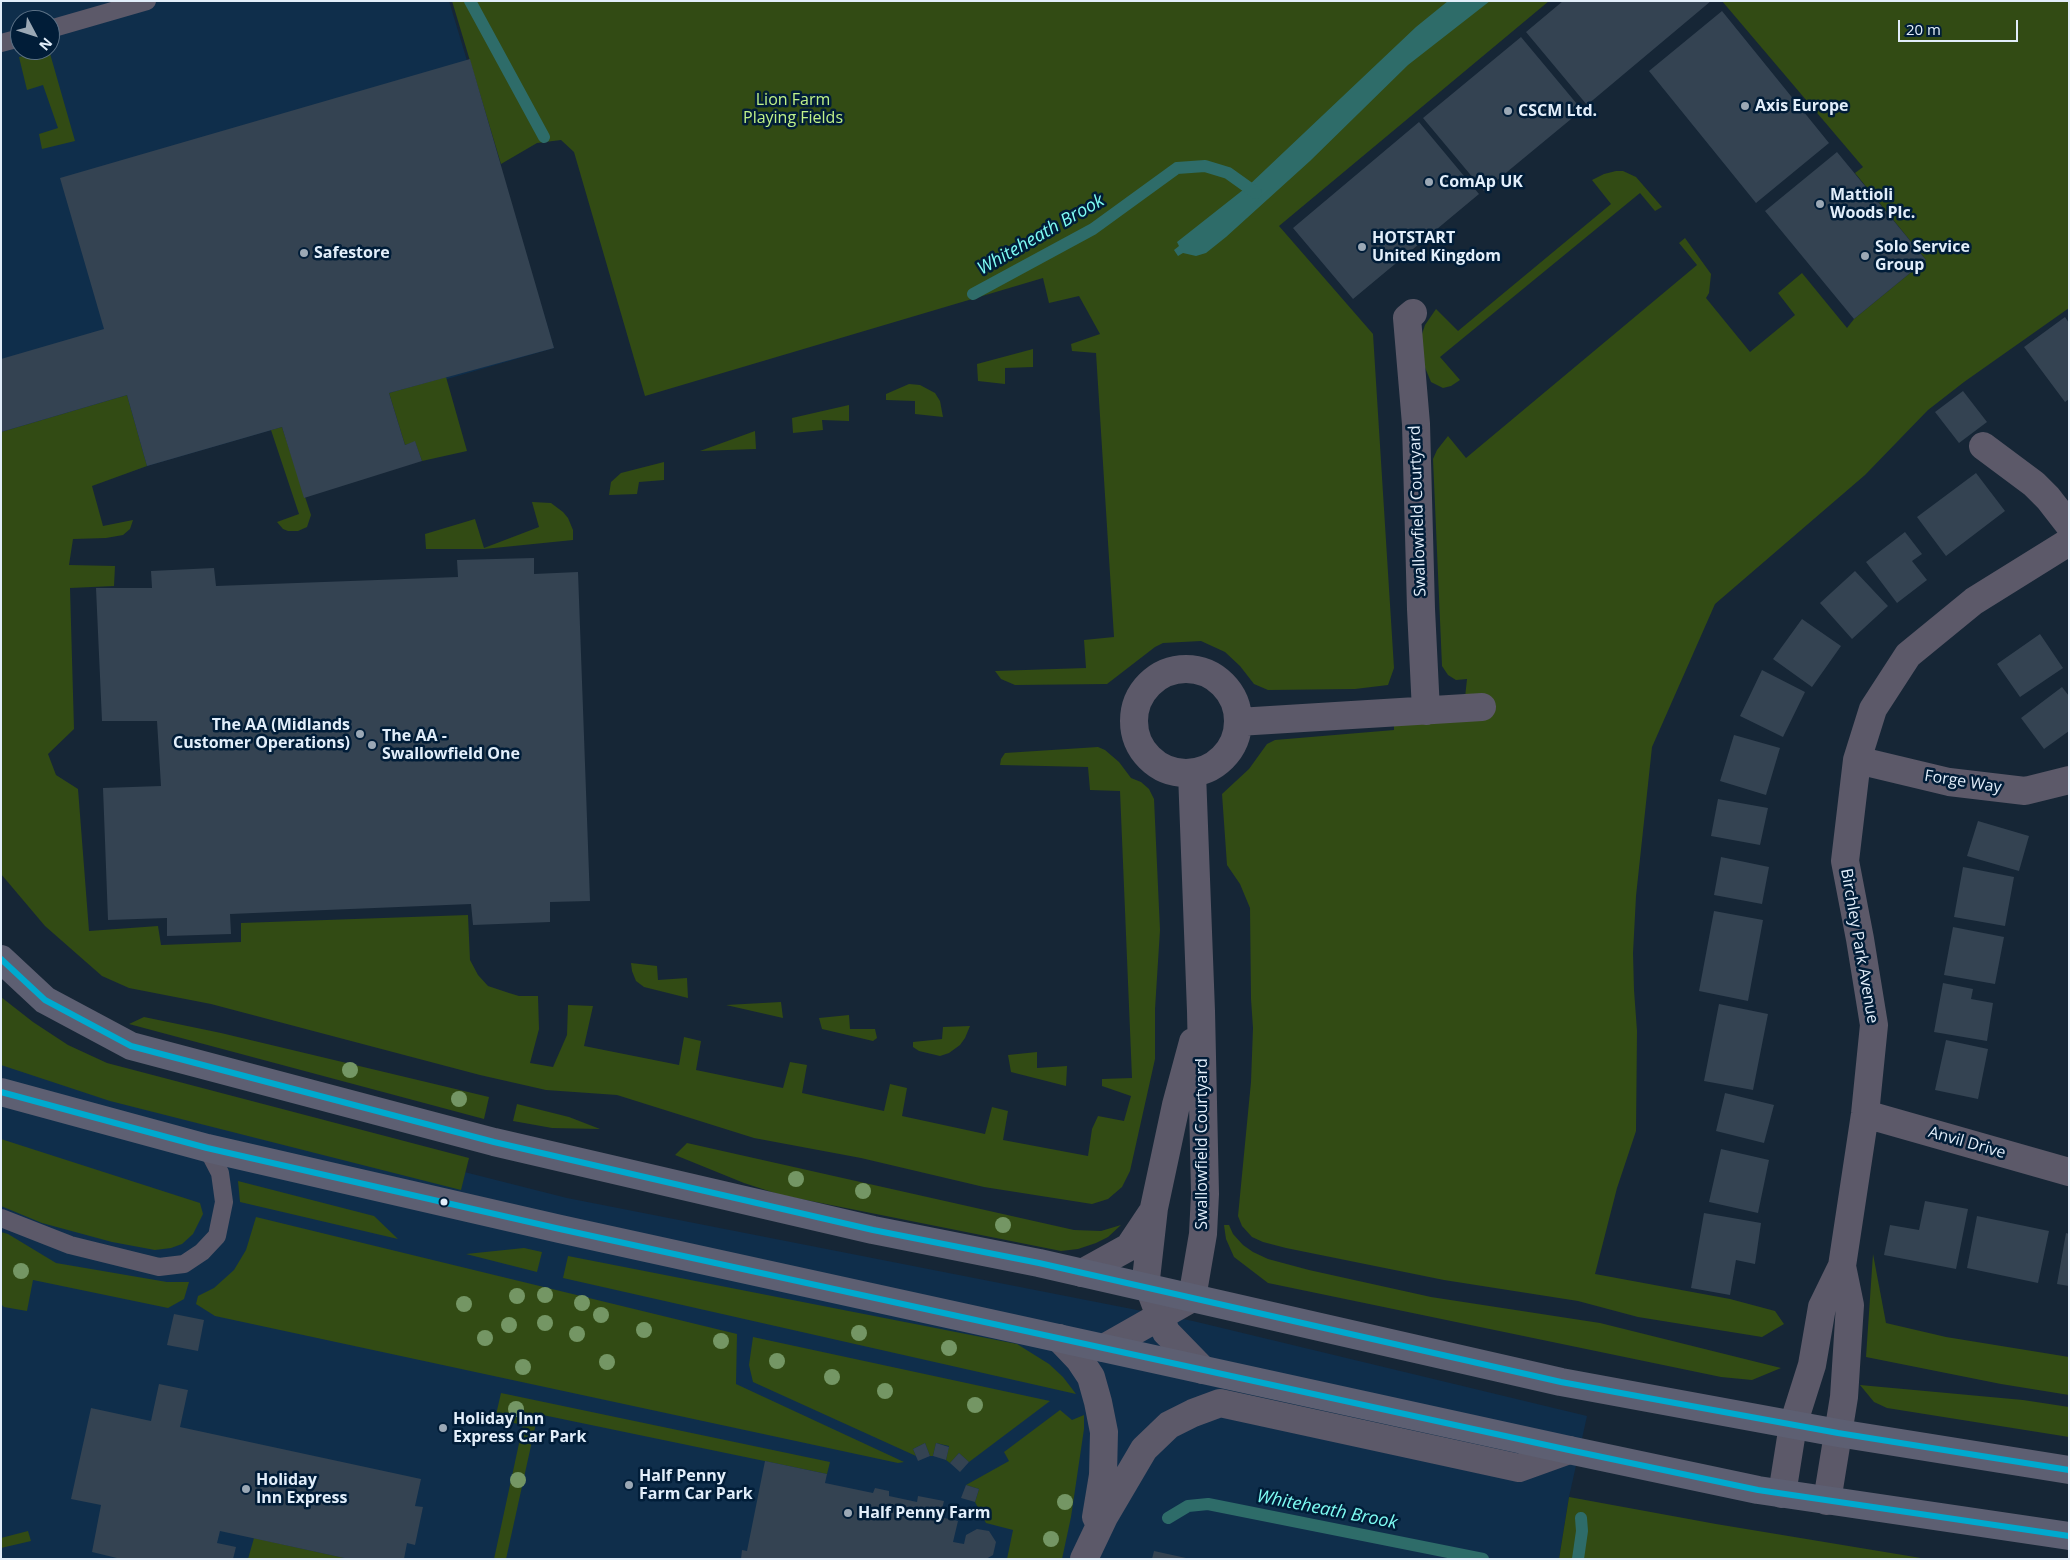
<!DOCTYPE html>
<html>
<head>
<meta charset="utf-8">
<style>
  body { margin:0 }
  #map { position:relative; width:2070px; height:1560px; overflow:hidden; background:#162636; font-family:"Open Sans",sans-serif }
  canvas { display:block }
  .frame { position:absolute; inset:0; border:2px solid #e2eefa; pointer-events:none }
  .north { position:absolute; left:10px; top:10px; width:50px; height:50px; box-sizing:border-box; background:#011d38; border:1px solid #5b7186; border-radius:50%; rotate:130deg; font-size:14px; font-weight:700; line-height:20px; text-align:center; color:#e2eefa }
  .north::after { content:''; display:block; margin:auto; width:18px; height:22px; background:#9ba8b5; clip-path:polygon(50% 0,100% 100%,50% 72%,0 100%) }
  .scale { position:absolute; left:1898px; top:20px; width:120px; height:22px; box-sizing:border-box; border:2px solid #e2eefa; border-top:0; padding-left:6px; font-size:15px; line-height:18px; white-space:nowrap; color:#e2eefa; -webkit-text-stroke:4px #011d38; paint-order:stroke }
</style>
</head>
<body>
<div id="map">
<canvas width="2070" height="1560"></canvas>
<div class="frame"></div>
<div class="north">N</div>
<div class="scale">20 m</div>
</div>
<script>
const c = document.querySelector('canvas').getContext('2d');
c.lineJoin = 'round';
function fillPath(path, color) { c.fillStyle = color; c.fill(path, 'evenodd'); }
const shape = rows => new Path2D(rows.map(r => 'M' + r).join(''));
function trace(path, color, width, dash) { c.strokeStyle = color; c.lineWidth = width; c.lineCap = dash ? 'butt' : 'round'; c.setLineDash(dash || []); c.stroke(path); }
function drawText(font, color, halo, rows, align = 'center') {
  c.font = font + ' "Open Sans",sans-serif'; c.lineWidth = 5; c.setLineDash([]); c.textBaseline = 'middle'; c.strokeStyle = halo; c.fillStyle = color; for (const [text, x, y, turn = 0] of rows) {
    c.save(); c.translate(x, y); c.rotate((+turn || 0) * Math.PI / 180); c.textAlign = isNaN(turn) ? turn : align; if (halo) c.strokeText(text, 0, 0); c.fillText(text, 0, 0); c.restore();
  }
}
fillPath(shape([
  [1,1,449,1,554,348,147,466,1,517],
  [20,20,50,20,50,50,20,50],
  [1,1033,109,1082,567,1198,1193,1321,1587,1416,1569,1497,1559,1559,1,1559]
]), '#0f2e4b');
fillPath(shape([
  [452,1,1549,1,1279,226,1373,334,1394,668,1388,685,1355,689,1268,690,1254,684,1240,666,1225,652,1201,641,1163,643,1155,647,1107,684,1015,685,1001,679,995,671,1086,668,1084,640,1114,637,1096,353,1072,351,1071,344,1100,334,1079,296,1049,303,1043,278,645,396,574,152,561,140,537,143,501,164],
  [1722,1,2069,1,2069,308,1964,382,1928,410,1865,475,1715,604,1652,747,1636,896,1633,953,1634,990,1637,1031,1636,1131,1617,1188,1595,1274,1730,1299,1775,1311,1784,1324,1762,1337,1638,1317,1578,1301,1444,1280,1286,1248,1263,1242,1252,1237,1242,1226,1238,1216,1251,1082,1253,1028,1251,999,1250,908,1240,884,1227,865,1222,794,1249,769,1267,744,1275,740,1394,730,1394,720,1463,716,1467,679,1456,680,1448,675,1442,666,1433,459,1437,450,1448,436,1466,458,1697,265,1679,243,1685,238,1711,274,1709,293,1706,298,1750,352,1795,315,1778,293,1802,273,1847,328,1854,319,1926,260,1855,173,1863,167],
  [49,50,75,141,42,149,39,134,58,128,43,85,27,90,19,57],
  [1616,171,1623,171,1636,177,1662,207,1655,211,1640,193,1440,357,1460,380,1451,386,1443,388,1431,382,1424,365,1421,337,1425,325,1436,309,1458,331,1611,204,1592,180,1604,174],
  [1033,349,1033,367,1005,368,1005,384,978,381,977,364],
  [446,377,467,451,422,461,415,442,405,445,389,393],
  [909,384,920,385,935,393,940,401,943,417,915,414,915,401,886,400,886,394],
  [127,395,147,466,92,486,103,526,133,520,130,529,123,535,106,538,73,539,69,565,115,566,114,586,70,588,74,729,48,754,56,775,78,789,89,931,158,926,161,945,241,942,241,923,468,915,470,960,478,975,488,986,509,993,519,996,538,996,539,1029,530,1063,553,1067,567,1035,568,1005,593,1006,584,1046,679,1065,684,1037,701,1041,696,1070,783,1088,790,1062,807,1065,802,1093,884,1111,890,1084,907,1088,902,1116,985,1134,992,1107,1008,1111,1003,1140,1088,1156,1092,1129,1098,1116,1124,1121,1131,1096,1102,1086,1102,1079,1132,1078,1120,791,1090,790,1088,767,1000,765,1001,759,1005,753,1098,747,1105,750,1119,762,1131,778,1141,782,1149,789,1154,799,1160,930,1155,1009,1155,1059,1130,1171,1122,1187,1108,1199,1092,1204,984,1187,861,1158,754,1138,617,1095,546,1090,480,1075,211,1004,129,988,102,976,45,926,1,874,1,432],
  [849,405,849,421,822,420,823,430,793,433,792,418],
  [282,427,311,515,307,527,298,531,288,531,283,529,277,522,299,514,271,430],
  [755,431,756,449,700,451],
  [664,462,664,480,639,482,637,494,609,495,611,482,621,473],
  [532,502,551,503,563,512,568,518,573,530,573,540,484,549,426,549,425,534,475,519,484,548,539,527],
  [631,963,657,966,658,980,687,978,688,998,644,987,636,981,632,971],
  [1,997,33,1022,68,1045,107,1063,469,1158,461,1190,110,1101,1,1065],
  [781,1002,783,1018,726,1005],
  [849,1015,850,1029,875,1029,877,1038,873,1041,822,1029,819,1018],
  [144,1017,221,1033,489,1097,484,1119,129,1024],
  [970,1026,965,1038,960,1045,949,1053,940,1056,919,1051,913,1047,913,1042,942,1039,943,1027],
  [1037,1052,1037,1068,1067,1066,1066,1086,1011,1072,1008,1055],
  [517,1104,569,1117,600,1129,552,1128,513,1121],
  [1,1139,200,1203,203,1214,193,1234,182,1244,171,1248,155,1250,112,1242,42,1223,1,1206],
  [687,1143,1074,1230,1101,1231,1121,1225,1108,1237,1096,1243,1078,1249,1061,1251,781,1195,744,1183,675,1155],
  [238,1181,374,1216,398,1239,240,1202],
  [256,1217,737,1334,736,1384,904,1462,898,1463,215,1316,196,1304,198,1296,214,1288,234,1270,246,1250],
  [1224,1225,1229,1225,1233,1234,1243,1245,1253,1252,1268,1259,1309,1270,1431,1297,1600,1323,1781,1368,1752,1380,1721,1377,1268,1283,1234,1257,1226,1239],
  [1,1232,8,1234,56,1263,167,1282,189,1282,184,1299,168,1308,33,1280,27,1311,4,1307,1,1304],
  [524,1248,542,1252,537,1272,466,1254],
  [1873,1254,1886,1323,1946,1337,2069,1357,2069,1395,2001,1384,1866,1357],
  [568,1256,1017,1344,1049,1364,1063,1377,1076,1394,563,1278],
  [753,1337,1050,1401,969,1462,959,1453,950,1463,946,1460,949,1446,936,1443,933,1456,930,1456,925,1443,913,1449,916,1456,753,1382,749,1365],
  [1860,1385,2023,1400,2069,1407,2069,1437,1887,1408,1874,1402],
  [501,1393,830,1462,827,1474,538,1414,506,1559,494,1559,523,1425,495,1419],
  [1060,1410,1072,1420,1084,1415,1084,1429,1071,1517,1062,1559,1007,1559,1013,1530,986,1523,975,1502,979,1489,966,1485,1009,1461,1004,1452],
  [1569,1497,1716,1524,1927,1559,1559,1559],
  [28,1531,31,1541,1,1548,1,1538],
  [254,1538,349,1559,248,1559]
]), '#324b14');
fillPath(shape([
  [1448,1,1490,1,1408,65,1310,161,1226,237,1206,253,1196,256,1183,253,1178,256,1174,250,1179,246,1177,242,1248,186,1416,27]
]), '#2e6c69');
trace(shape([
  [470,1,544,137],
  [973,294,1093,229,1177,168,1205,166,1228,173,1256,193],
  [1168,1518,1188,1506,1208,1504,1483,1559],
  [1578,1559,1582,1531,1581,1518]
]), '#2e6c69', 12);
fillPath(shape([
  [1563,1,1711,1,1587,105,1526,32],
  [1722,11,1829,143,1756,203,1649,71],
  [1521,37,1582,110,1484,191,1423,118],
  [470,59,554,348,389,393,405,445,415,441,422,461,304,498,282,427,147,466,127,395,1,432,1,359,104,329,60,178],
  [1419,122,1479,194,1353,299,1293,228],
  [1837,152,1926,260,1854,319,1765,211],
  [2065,317,2069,323,2069,399,2065,402,2024,347],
  [1963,391,1987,422,1959,443,1935,412],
  [1976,473,2005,511,1946,556,1917,517],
  [1905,532,1922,554,1912,561,1927,580,1897,603,1866,562],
  [534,558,534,574,578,572,590,901,550,902,550,922,473,925,471,904,230,914,231,934,167,936,167,918,108,920,103,788,161,786,157,721,102,721,96,588,152,588,151,571,214,568,216,586,458,577,457,560],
  [1855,571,1888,606,1852,639,1820,603],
  [1802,619,1841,646,1812,687,1773,659],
  [2040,634,2063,668,2020,697,1997,664],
  [1762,670,1805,692,1783,737,1740,716],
  [2062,687,2069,696,2069,731,2044,749,2021,718],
  [1734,735,1780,748,1766,795,1720,781],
  [1718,799,1768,808,1760,845,1711,836],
  [1978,821,2029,836,2019,871,1967,856],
  [1721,857,1769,867,1762,904,1714,895],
  [1963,867,2014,877,2005,926,1954,917],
  [1714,911,1763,920,1748,1001,1699,991],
  [1953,927,2004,937,1995,984,1944,975],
  [1943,983,1973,989,1971,999,1993,1003,1987,1041,1934,1032],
  [1719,1004,1768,1014,1753,1090,1704,1081],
  [1946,1040,1988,1049,1978,1099,1935,1090],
  [1725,1093,1774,1105,1764,1143,1716,1131],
  [1721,1149,1769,1160,1758,1213,1709,1202],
  [1925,1201,1968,1209,1956,1269,1884,1255,1890,1225,1919,1230],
  [1704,1213,1761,1223,1755,1264,1736,1260,1730,1295,1691,1288],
  [1977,1216,2049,1231,2038,1283,1967,1268],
  [2066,1233,2069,1234,2069,1286,2057,1284],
  [174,1314,204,1320,198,1351,167,1345],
  [159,1384,188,1390,180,1427,421,1479,415,1506,423,1507,415,1545,407,1543,404,1559,349,1559,220,1531,217,1543,236,1547,233,1559,121,1559,92,1552,101,1505,71,1499,91,1408,151,1421],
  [925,1443,930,1456,918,1461,913,1449],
  [936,1443,949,1447,946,1460,933,1456],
  [959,1453,969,1462,960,1472,950,1463],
  [765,1461,827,1474,825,1483,873,1493,875,1488,889,1491,889,1496,917,1502,918,1496,944,1501,940,1517,958,1521,953,1542,964,1544,966,1535,977,1529,989,1531,996,1542,993,1555,986,1559,741,1559,742,1550,747,1551],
  [966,1485,979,1489,975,1502,961,1498],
  [1154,1551,1186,1558,1186,1559,1152,1559]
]), '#344352');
trace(shape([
  [50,29,147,1],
  [1,43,20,38],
  [1,1218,70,1245,159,1267,184,1264,202,1252,217,1236,224,1202,220,1173,207,1148]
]), '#5c5969', 18);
trace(shape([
  [1413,313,1407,318,1416,424,1421,609,1426,711],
  [1983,446,2034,484,2048,498,2069,525],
  '1134 721a52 52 0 1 1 104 0a52 52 0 1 1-104 0Z',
  [1238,722,1482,707],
  [1857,760,1949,782,2025,791,2069,780],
  [1193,1042,1176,1105,1154,1208,1146,1279,1166,1332,1203,1370],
  [1865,1114,2069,1172],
  [1082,1273,1129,1247,1151,1214],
  [1059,1338,1079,1359,1091,1377,1098,1402,1104,1432,1103,1475,1096,1517],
  [1104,1348,1192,1298,1203,1234,1205,1194,1201,1011,1192,773],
  [1782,1494,1793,1425,1812,1365,1822,1307,1842,1266,1865,1114,1874,1025,1860,939,1845,861,1857,760,1873,709,1908,655,1974,601,2069,542],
  [1827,1501,1844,1397,1850,1305,1842,1266],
  [1084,1559,1104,1517,1144,1449,1169,1425,1193,1413,1220,1403,1519,1468,1569,1450]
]), '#5c5969', 28);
trace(shape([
  [1,959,45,1000,131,1046,494,1142,873,1230,1039,1263,1561,1382,1838,1433,2069,1470],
  [1,1092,207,1148,560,1229,1569,1450,1758,1490,2069,1536]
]), '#5d5f72', 28);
trace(shape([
  [1,959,45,1000,131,1046,494,1142,873,1230,1039,1263,1561,1382,1838,1433,2069,1470],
  [1,1092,207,1148,560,1229,1569,1450,1758,1490,2069,1536]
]), '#00a9ce', 6);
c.fillStyle = '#749664';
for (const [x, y] of [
  [350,1070],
  [459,1099],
  [796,1179],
  [863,1191],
  [1003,1225],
  [21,1271],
  [545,1295],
  [517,1296],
  [582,1303],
  [464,1304],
  [601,1315],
  [545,1323],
  [509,1325],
  [644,1330],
  [859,1333],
  [577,1334],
  [485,1338],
  [721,1341],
  [949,1348],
  [777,1361],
  [607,1362],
  [523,1367],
  [832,1377],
  [885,1391],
  [975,1405],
  [516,1409],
  [518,1480],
  [1065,1502],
  [1051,1539]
]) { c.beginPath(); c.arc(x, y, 8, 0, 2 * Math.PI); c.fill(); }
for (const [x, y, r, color] of [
  [1745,106,5,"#9ba8b5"],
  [1508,111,5,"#9ba8b5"],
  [1429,182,5,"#9ba8b5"],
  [1820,204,5,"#9ba8b5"],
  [1362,247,5,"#9ba8b5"],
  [304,253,5,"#9ba8b5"],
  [1865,256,5,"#9ba8b5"],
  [360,734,5,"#9ba8b5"],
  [372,745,5,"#9ba8b5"],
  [444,1202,4.5,"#e2eefa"],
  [443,1428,5,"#9ba8b5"],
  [629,1485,5,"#9ba8b5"],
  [246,1489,5,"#9ba8b5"],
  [848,1513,5,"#9ba8b5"]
]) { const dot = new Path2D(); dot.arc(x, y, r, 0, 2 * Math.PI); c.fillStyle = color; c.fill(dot); trace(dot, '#011d38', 2); }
drawText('16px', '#c0f289', '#011d38', [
  ["Lion Farm",793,100],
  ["Playing Fields",793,118]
]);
drawText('bold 16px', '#e2eefa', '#011d38', [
  ["Axis Europe",1755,106],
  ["CSCM Ltd.",1518,111],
  ["ComAp UK",1439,182],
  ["Mattioli",1830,195],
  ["Woods Plc.",1830,213],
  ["HOTSTART",1372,238],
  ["United Kingdom",1372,256],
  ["Solo Service",1875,247],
  ["Group",1875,265],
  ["Safestore",314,253],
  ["The AA (Midlands",350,725,"right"],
  ["Customer Operations)",350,743,"right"],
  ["The AA -",382,736],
  ["Swallowfield One",382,754],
  ["Holiday Inn",453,1419],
  ["Express Car Park",453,1437],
  ["Half Penny",639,1476],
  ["Farm Car Park",639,1494],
  ["Holiday",256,1480],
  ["Inn Express",256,1498],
  ["Half Penny Farm",858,1513]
], 'left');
drawText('16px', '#e2eefa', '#011d38', [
  ["Swallowfield Courtyard",1418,511,-92],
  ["Forge Way",1963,782,9],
  ["Birchley Park Avenue",1859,946,80],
  ["Anvil Drive",1967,1143,16],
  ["Swallowfield Courtyard",1202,1144,-90]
]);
drawText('italic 18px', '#7efdf4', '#011d38', [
  ["Whiteheath Brook",1041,235,-30],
  ["Whiteheath Brook",1327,1510,11]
]);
</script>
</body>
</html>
